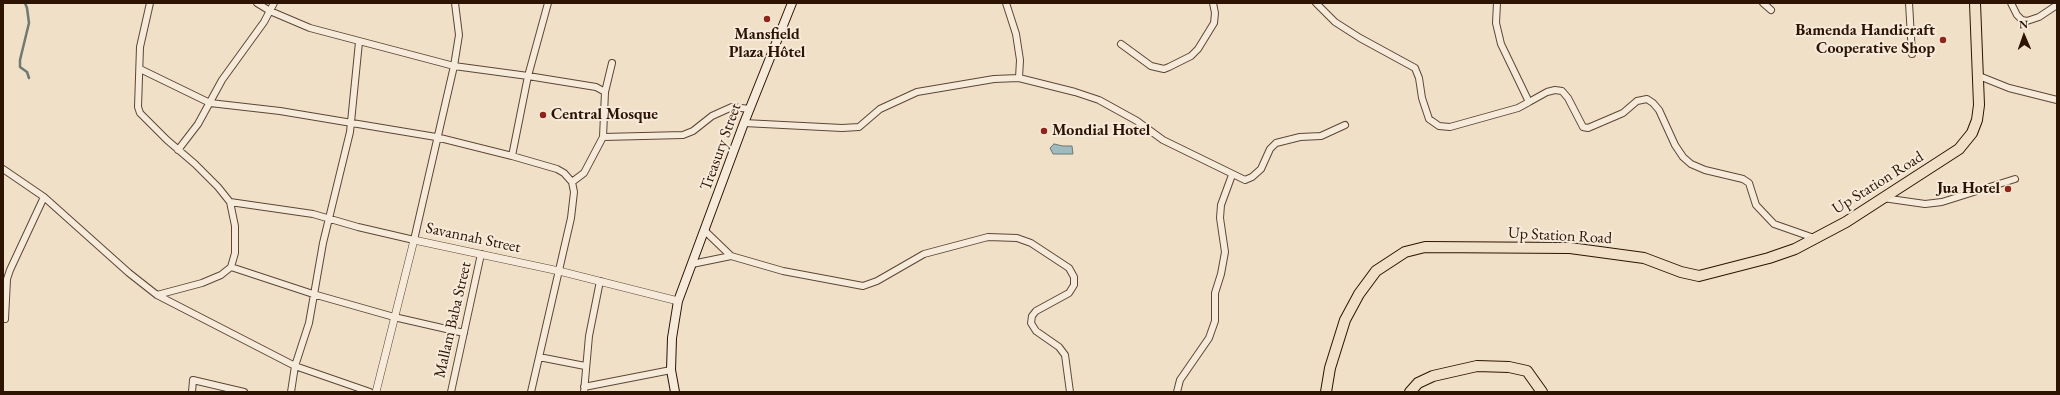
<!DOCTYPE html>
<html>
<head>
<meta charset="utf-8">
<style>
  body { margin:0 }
  #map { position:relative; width:2060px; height:395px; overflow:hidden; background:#f1e0c8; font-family:"EB Garamond",serif }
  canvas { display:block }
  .frame { position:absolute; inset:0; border:4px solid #2c1302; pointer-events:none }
  .north { position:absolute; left:2004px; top:16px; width:40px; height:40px; -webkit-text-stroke:3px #f6ebdb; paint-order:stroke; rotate:358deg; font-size:11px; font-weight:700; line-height:16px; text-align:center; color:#2c1302 }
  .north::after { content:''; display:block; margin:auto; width:14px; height:18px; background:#2c1302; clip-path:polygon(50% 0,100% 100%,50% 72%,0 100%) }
</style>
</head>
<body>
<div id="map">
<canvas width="2060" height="395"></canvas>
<div class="frame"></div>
<div class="north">N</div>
</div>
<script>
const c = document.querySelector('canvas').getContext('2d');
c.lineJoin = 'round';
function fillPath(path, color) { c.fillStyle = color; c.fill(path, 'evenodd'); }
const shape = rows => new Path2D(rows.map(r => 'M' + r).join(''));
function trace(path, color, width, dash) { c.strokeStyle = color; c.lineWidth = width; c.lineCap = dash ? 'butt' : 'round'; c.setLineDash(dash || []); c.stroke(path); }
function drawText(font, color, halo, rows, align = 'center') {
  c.font = font + ' "EB Garamond",serif'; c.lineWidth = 4; c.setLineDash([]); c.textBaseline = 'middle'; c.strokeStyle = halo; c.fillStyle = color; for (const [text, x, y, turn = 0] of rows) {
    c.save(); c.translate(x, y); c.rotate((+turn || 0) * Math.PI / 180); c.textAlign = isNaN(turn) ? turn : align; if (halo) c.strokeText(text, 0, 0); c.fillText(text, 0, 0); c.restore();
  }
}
const water = shape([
  [1054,144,1063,146,1072,146,1073,154,1053,154,1050,148,1054,144]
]);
fillPath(water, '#9ebbbf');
trace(water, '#707873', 1);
trace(shape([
  [25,3,27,8,29,23,20,60,20,67,27,72,29,78]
]), '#707873', 2.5);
const minor = shape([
  [150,3,140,47,138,107,140,113,167,140,195,164,218,187,230,202,235,226,235,253,231,267,221,275,202,283,157,295],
  [257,3,270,11,310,28,454,66,528,76,596,87,605,92,603,137],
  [1006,3,1016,34,1020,60,1019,78],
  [1316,3,1335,22,1360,38,1415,68,1419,78,1422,98,1429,119,1439,126,1450,127,1518,108,1529,102,1501,44,1496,23,1497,3],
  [1763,3,1771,10],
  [1909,3,1912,54],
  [2011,3,2017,15,2022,20,2027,21,2039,17,2057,5],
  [359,42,350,132,323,243,309,323,295,366,370,392],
  [1121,44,1151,66,1164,69,1169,67,1191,56,1198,49,1214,23,1215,13,1213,3],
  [140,69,210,103,280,111,436,137,512,156,557,169,564,173,572,182,574,192,571,218,531,392],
  [1979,76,2009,88,2057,100],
  [605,92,612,63],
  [1529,102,1547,92,1555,90,1562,91,1568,98,1583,127,1588,128,1623,113,1637,101,1647,99,1653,103,1659,110,1675,145,1683,157,1691,164,1705,170,1743,179,1749,183,1756,205,1774,224,1814,238],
  [744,123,842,128,859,127,880,109,917,92,994,79,1019,78,1075,92,1099,100,1137,121,1163,140,1245,180,1252,177,1261,169,1270,149,1276,143,1300,137,1321,136,1345,125],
  [178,150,198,124,222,80,264,22,274,3],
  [512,156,528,76,548,3],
  [3,169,44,197,129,273,157,295,295,366,291,392],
  [572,182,584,173,603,137,683,135,693,131,712,116,723,111,732,107,750,109],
  [1883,198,1925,204,1942,202,2015,179],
  [230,202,313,214,358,227,414,240,454,66,459,35,455,3],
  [704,230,731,256,783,271,863,286,877,281,924,254,988,237,1017,238,1031,243,1069,268,1074,277,1074,285,1069,293,1036,311,1032,316,1031,323,1036,331,1059,347,1065,355,1070,392],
  [692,264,731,256],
  [231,267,313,294,394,317,464,333],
  [5,319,7,279,10,270,44,197],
  [539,357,585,366],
  [584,387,671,370],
  [192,392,193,380,244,392],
  [451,392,481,254],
  [584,392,589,336,600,281],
  [1177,392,1180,380,1209,338,1215,321,1215,293,1221,274,1225,252,1220,218,1221,205,1232,175]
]);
const tertiary = shape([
  [376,392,414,240,559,271,678,301]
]);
const secondary = shape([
  [675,392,671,370,672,338,678,301,744,123,792,3]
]);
const trunk = shape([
  [1326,392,1330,368,1345,320,1359,294,1376,271,1405,252,1425,247,1570,248,1644,258,1681,272,1699,276,1769,258,1795,249,1846,222,1959,149,1972,133,1977,120,1979,105,1975,3],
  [1410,392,1418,383,1433,376,1477,366,1509,367,1527,371,1542,392]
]);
trace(minor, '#5d4634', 8);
trace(tertiary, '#5d4634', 8);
trace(secondary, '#2c1302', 10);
trace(trunk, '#2c1302', 12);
trace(minor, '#f6ebdb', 6);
trace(tertiary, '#f6ebdb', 7);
trace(secondary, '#f6ebdb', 8);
trace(trunk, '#f1e0c8', 10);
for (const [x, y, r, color] of [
  [767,19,4,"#8f2418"],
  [1943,40,4,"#8f2418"],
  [543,115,4,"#8f2418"],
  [1044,131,4,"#8f2418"],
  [2008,189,4,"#8f2418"]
]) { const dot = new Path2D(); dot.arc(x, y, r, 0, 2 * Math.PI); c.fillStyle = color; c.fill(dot); trace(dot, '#f6ebdb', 1.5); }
drawText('bold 16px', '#2c1302', '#f6ebdb', [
  ["Bamenda Handicraft",1935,31],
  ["Cooperative Shop",1935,49],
  ["Mansfield",767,35,"center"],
  ["Plaza Hôtel",767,53,"center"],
  ["Central Mosque",551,115,"left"],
  ["Mondial Hotel",1052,131,"left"],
  ["Jua Hotel",2000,189]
], 'right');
drawText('16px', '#2c1302', '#f6ebdb', [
  ["Treasury Street",721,147,-70],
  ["Up Station Road",1878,183,-32],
  ["Up Station Road",1560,236,3],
  ["Savannah Street",473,238,12],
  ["Mallam Baba Street",453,320,-77]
]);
</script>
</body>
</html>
